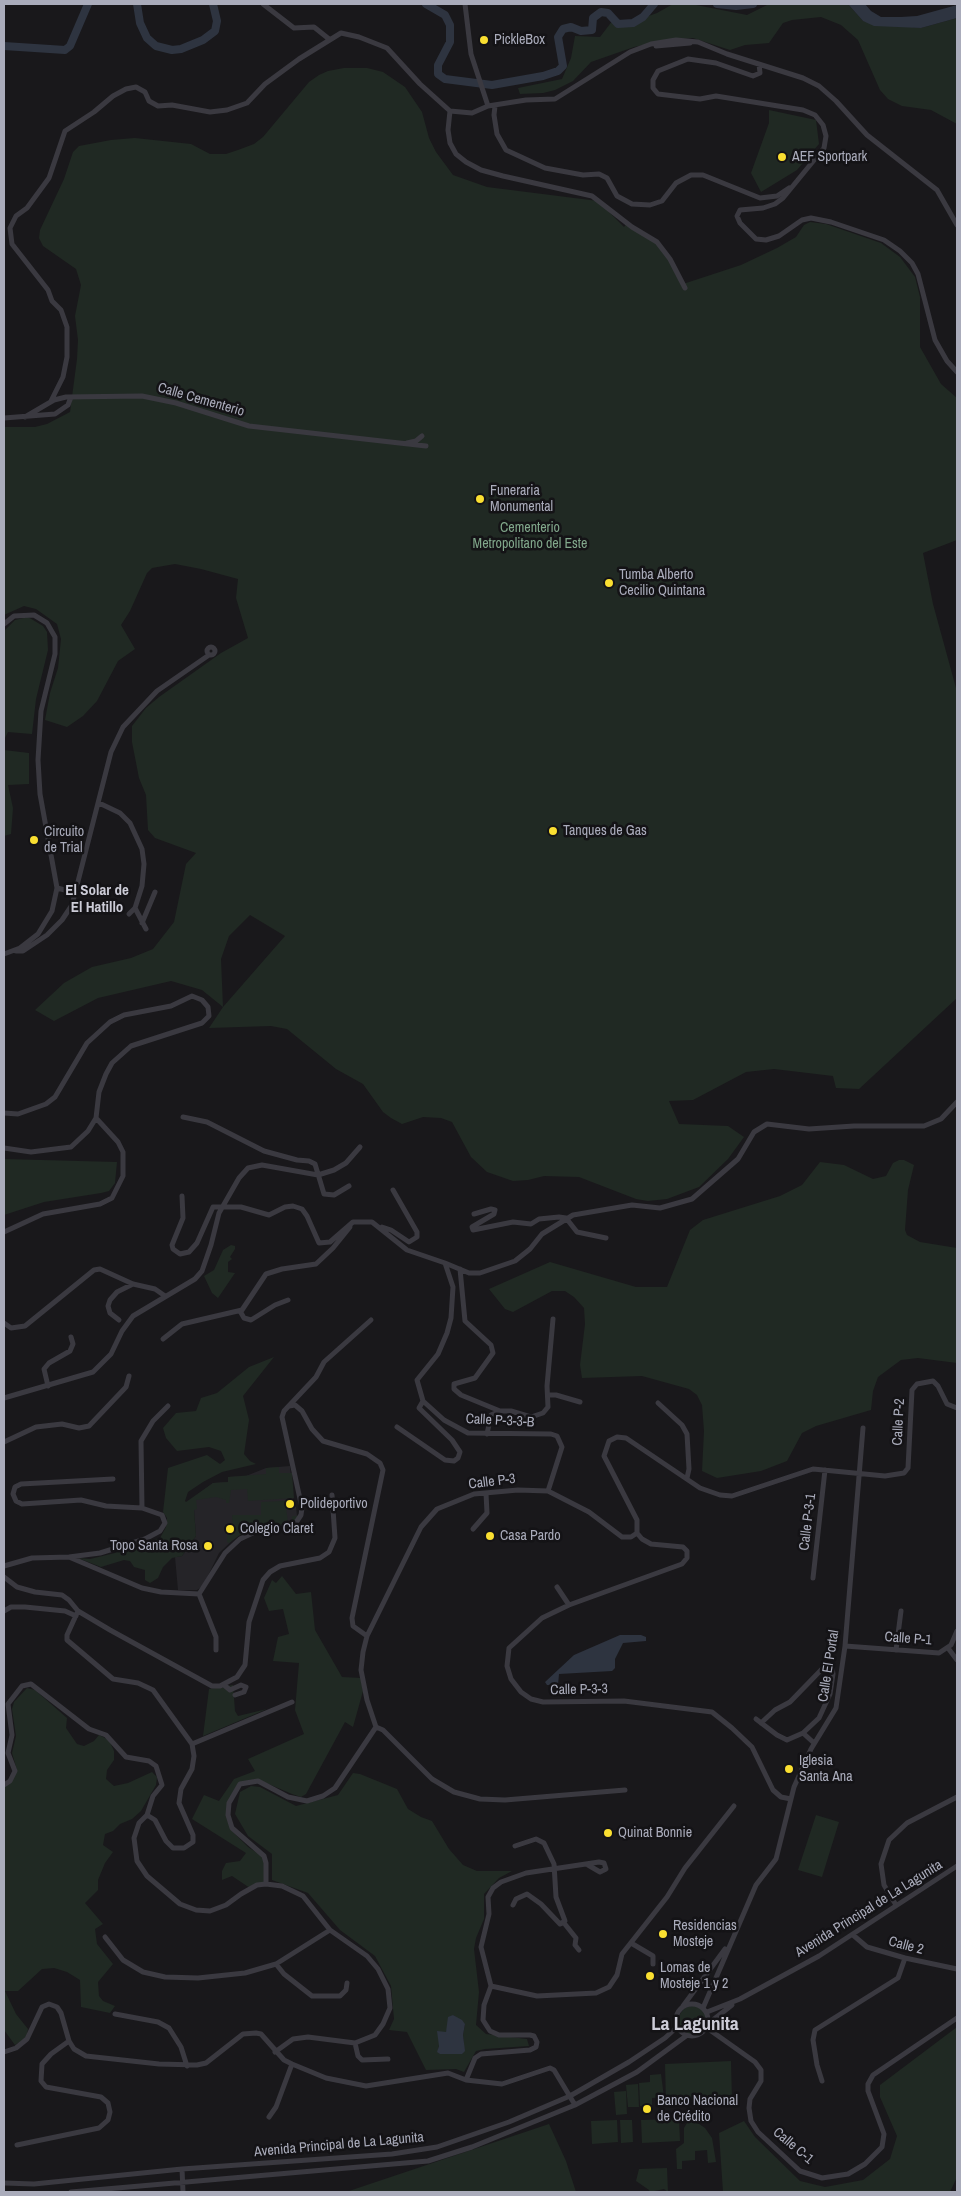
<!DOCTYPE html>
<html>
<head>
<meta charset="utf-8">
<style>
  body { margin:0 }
  #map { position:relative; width:961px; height:2196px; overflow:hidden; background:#19181b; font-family:"Archivo Narrow",sans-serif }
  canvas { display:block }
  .frame { position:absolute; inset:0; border:5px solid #aaacbb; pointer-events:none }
</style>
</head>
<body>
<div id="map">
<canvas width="961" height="2196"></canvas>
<div class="frame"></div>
</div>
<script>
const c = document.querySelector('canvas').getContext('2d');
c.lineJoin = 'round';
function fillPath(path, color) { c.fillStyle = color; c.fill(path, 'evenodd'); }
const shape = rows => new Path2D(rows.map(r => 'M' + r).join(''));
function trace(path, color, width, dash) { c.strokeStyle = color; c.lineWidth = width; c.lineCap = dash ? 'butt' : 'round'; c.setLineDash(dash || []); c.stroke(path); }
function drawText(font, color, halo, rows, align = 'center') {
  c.font = font + ' "Archivo Narrow",sans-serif'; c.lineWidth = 5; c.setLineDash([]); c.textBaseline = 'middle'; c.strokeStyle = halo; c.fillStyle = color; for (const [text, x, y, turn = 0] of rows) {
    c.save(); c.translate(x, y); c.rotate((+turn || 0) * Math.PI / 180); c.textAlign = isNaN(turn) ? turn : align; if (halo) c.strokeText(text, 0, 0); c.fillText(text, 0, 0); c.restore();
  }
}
fillPath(shape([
  [290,1466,294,1506,296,1507,297,1516,299,1516,294,1524,253,1531,237,1536,219,1553,203,1586,197,1590,178,1590,175,1557,182,1556,196,1536,194,1510,186,1503,213,1483,228,1482,228,1477,246,1476,266,1468]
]), '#252428');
fillPath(shape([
  [673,4,691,4,747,15,769,4,848,4,863,21,921,28,957,18,957,124,931,110,902,106,888,99,880,90,858,40,841,25,821,17,792,20,783,23,769,43,745,45,730,50,693,38,667,40,634,47,591,62,573,81,555,90,543,93,520,94,518,88,562,79,571,58,575,36,600,37,613,20,632,22,657,13],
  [344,68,367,68,383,72,405,87,422,112,429,138,436,152,453,175,487,187,598,201,624,227,628,222,657,240,683,284,741,265,777,248,796,237,804,225,810,222,826,224,881,243,900,257,915,277,920,297,920,347,941,384,957,398,957,540,923,553,933,604,956,688,957,998,859,1089,836,1088,833,1076,774,1069,746,1072,693,1100,669,1101,679,1124,728,1126,744,1137,728,1159,699,1187,667,1199,648,1201,636,1199,579,1177,544,1176,528,1180,513,1181,487,1172,471,1157,452,1122,441,1118,423,1117,402,1124,391,1118,383,1112,363,1084,336,1069,287,1029,271,1026,209,1028,223,1007,202,990,171,981,98,998,54,1021,35,1010,64,983,92,967,131,958,153,949,174,922,186,864,196,853,155,838,148,830,146,795,139,778,132,742,132,726,146,708,159,697,221,653,248,638,236,598,238,579,201,569,175,564,152,568,147,573,130,611,121,625,135,649,118,661,97,701,83,716,67,727,45,720,50,693,58,668,61,639,57,624,36,609,24,606,4,615,4,427,35,427,47,424,70,412,77,359,78,340,75,316,81,285,76,269,43,246,39,238,40,230,64,179,73,152,79,146,111,140,135,138,191,144,210,154,226,154,238,150,254,144,263,137,309,82,319,75,328,71],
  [250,915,285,936,223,1007,221,959,229,936],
  [769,110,816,120,819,144,797,170,761,192,751,173,769,123],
  [28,617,43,626,47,632,48,650,36,699,32,734,8,732,4,740,4,631,15,620],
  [4,750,29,753,29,784,8,785,13,808,11,834,4,836],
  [4,1159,117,1162,115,1183,109,1191,101,1193,44,1202,4,1215],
  [899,1160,904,1160,914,1165,908,1190,905,1230,907,1235,920,1242,957,1248,957,1363,918,1358,901,1360,878,1377,873,1391,871,1410,816,1426,802,1433,787,1461,761,1471,717,1478,702,1471,704,1431,702,1405,697,1395,689,1389,642,1376,582,1378,580,1365,585,1324,584,1308,574,1297,565,1291,552,1291,513,1312,505,1309,489,1289,550,1262,636,1287,667,1287,690,1230,703,1220,780,1196,802,1185,820,1162,844,1165,873,1179,886,1176,893,1163],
  [231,1245,235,1246,235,1249,230,1257,232,1259,228,1262,228,1272,235,1273,218,1298,212,1293,204,1276,214,1270,223,1250],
  [274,1357,243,1396,249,1420,244,1454,250,1461,256,1464,222,1472,203,1482,188,1492,185,1501,186,1502,213,1483,228,1482,228,1477,266,1474,266,1468,279,1467,279,1473,292,1473,294,1498,248,1501,247,1489,231,1490,229,1503,226,1503,226,1500,216,1497,196,1500,197,1509,194,1510,196,1536,182,1556,172,1558,163,1567,158,1578,150,1583,145,1580,145,1570,134,1567,130,1561,124,1560,101,1567,78,1558,90,1559,115,1553,160,1538,166,1527,167,1518,163,1512,168,1468,207,1455,220,1464,225,1460,221,1451,209,1447,177,1451,166,1438,163,1428,176,1413,196,1411,201,1398,217,1393,249,1367],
  [285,1501,288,1522,292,1521,292,1516,299,1516,294,1524,253,1531,240,1535,229,1543,227,1542,227,1530,233,1530,232,1515,261,1515,261,1502],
  [282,1576,296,1594,311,1592,315,1630,342,1677,361,1678,363,1691,353,1727,345,1722,306,1794,301,1797,292,1794,257,1779,238,1784,227,1804,230,1829,248,1847,265,1858,265,1884,250,1888,232,1876,222,1880,222,1871,226,1863,240,1861,246,1853,192,1819,204,1795,219,1801,234,1779,255,1771,248,1759,304,1734,295,1710,299,1663,273,1661,278,1637,289,1634,283,1609,269,1611,264,1598,272,1580,276,1583],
  [233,1685,235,1711,238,1716,267,1709,203,1736,209,1689],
  [27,1688,35,1690,67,1718,66,1728,77,1744,84,1746,94,1741,99,1735,109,1740,114,1751,114,1760,107,1770,106,1779,114,1786,128,1783,152,1772,157,1777,156,1785,141,1811,132,1819,120,1824,113,1831,105,1834,103,1845,113,1852,105,1863,98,1880,98,1890,85,1903,103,1924,95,1929,97,1944,113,1964,98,1982,99,1996,103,2001,115,2006,110,2013,81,2007,80,1980,67,1972,54,1968,42,1969,18,1991,5,1991,16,2014,28,2029,26,2038,15,2045,4,2030,4,1787,17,1770,12,1753,16,1736,12,1709,14,1702],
  [353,1773,360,1774,397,1789,408,1809,421,1817,432,1821,449,1849,463,1865,477,1871,512,1871,499,1878,484,1894,484,1919,476,1938,474,1949,479,1992,476,2025,486,2034,527,2039,529,2046,485,2049,476,2051,464,2072,456,2069,426,2070,407,2032,389,2030,394,2019,391,1986,375,1956,340,1930,308,1893,272,1880,272,1854,248,1836,235,1814,240,1792,251,1786,260,1787,296,1806,338,1795],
  [453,2015,465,2024,463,2035,464,2048,462,2054,440,2054,438,2049,443,2032,446,2032],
  [816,1815,839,1822,822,1877,798,1870],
  '679 2020a14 14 0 1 1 28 0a14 14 0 1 1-28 0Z',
  [957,2027,957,2177,950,2192,723,2192,719,2133,744,2121,755,2137,800,2181,825,2187,863,2180,890,2159,897,2136,880,2097,880,2085],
  [731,2061,732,2101,666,2103,665,2064],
  [661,2074,664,2097,652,2098,652,2105,640,2106,639,2083,650,2082,650,2075],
  [638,2084,639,2107,628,2107,626,2085],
  [626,2091,627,2114,616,2115,614,2092],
  [690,2118,705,2128,712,2138,716,2162,708,2163,707,2150,695,2151,695,2160,682,2161,682,2169,677,2169,676,2149,684,2143,684,2128],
  [679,2119,680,2141,642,2143,641,2120],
  [617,2120,618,2142,592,2144,591,2121],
  [620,2120,632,2120,633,2142,621,2143],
  [549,2124,566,2161,576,2192,346,2192],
  [667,2168,668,2192,664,2189,650,2192,649,2190,636,2181,639,2169]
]), '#202923');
fillPath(shape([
  [848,4,865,4,871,11,881,17,901,17,917,16,957,5,957,18,921,28,874,26,863,21],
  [620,1635,641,1635,646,1637,646,1641,623,1643,615,1659,615,1668,612,1671,559,1674,558,1685,547,1685,545,1682,574,1655],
  [453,2015,462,2020,465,2024,463,2035,465,2051,462,2054,440,2054,437,2052,439,2046,437,2031,446,2032,448,2017]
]), '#2e3440');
trace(shape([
  [137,4,140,23,147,38,156,46,172,50,181,49,203,40,215,31,217,21,213,4],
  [426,4,445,15,450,25,450,42,438,65,438,74,445,79,492,85,543,76,558,71,563,66,558,37,563,29,571,27,581,31,592,30,593,18,601,12,608,13,618,24,633,23,643,17,654,4],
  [717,4,736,6,753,4],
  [4,46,65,50,70,46,88,4]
]), '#2e3440', 8);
trace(shape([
  [263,4,294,28,314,27,329,39],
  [465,4,471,54,488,106,526,100,555,99,630,52,651,44,676,40,698,42,727,54,803,78,819,86,836,101,867,135,937,190,957,225],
  [656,46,690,43],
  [759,64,760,73,753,76,716,63,688,59,658,71,653,80,653,88,658,94,700,99,716,96,803,110,815,115,823,125,826,136,824,148,783,198,775,204,763,208,740,210,737,216,740,223,756,239,766,240,779,236,802,220,811,218,831,222,884,240,900,251,912,263,918,274,935,340,947,361,957,372],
  [495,106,494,115,497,134,506,150,545,168,583,175,599,174,607,178,617,196,632,204,650,205,662,201,676,183,691,175,703,175,760,198,777,196,789,188],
  [450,111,448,130,450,143,456,154,466,162,481,170,503,176,592,196,632,227,657,242,670,259,685,288],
  [51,401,63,377,67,357,67,327,61,310,52,301,48,290,12,244,10,228,16,216,27,208,49,178,65,131,94,112,113,96,126,89,136,87,145,92,149,101,158,106,172,105,210,112,227,110,247,103,265,84,299,59,341,33,359,37,387,48,420,84,450,111,472,113,488,106],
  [25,417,54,400,66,397,142,396,176,403,249,426,426,446],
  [4,418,55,414,68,405,71,397],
  [407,443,416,441,422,436],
  [4,624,14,616,34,615,47,623,55,637,55,654,41,711,38,760,40,794,57,888,52,911,38,934,20,948,4,954],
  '207 651a4 4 0 1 1 8 0a4 4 0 1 1-8 0Z',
  [99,803,120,813,130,823,142,849,144,864,142,886,135,908,129,914],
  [57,888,69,891,76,889],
  [135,908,146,929],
  [142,923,155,892],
  [16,951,23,951,47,935,62,920,72,905,111,752,123,727,157,691,209,655],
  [4,1113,18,1114,46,1104,55,1097,87,1043,110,1022,124,1015,171,1006,192,996,202,1000,208,1007,209,1016,202,1023,131,1046,112,1063,106,1074,99,1092,96,1118,118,1142,123,1152,123,1176,112,1198,100,1204,43,1214,4,1232],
  [183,1117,207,1122,264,1151,297,1160,309,1161,315,1164,324,1194,334,1195,349,1186],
  [4,1148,31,1152,71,1147,88,1131,96,1118],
  [182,1196,183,1218,172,1245,173,1249,180,1254,189,1252,197,1243,213,1207,241,1207,269,1215,285,1207,293,1206,302,1209,307,1216,319,1243,330,1242,353,1222,372,1222,407,1250,445,1263,453,1287,451,1318,447,1333,438,1354,417,1380,423,1401,444,1420,468,1433,551,1434,557,1436,562,1447,548,1491],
  [474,1214,491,1209,495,1210,494,1214,472,1227,473,1230,513,1222,531,1224,539,1219,559,1217,566,1218,577,1232,606,1238],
  [382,1227,391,1230,409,1242,417,1237,417,1232,393,1190],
  [445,1263,469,1273,480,1273,515,1261,530,1249,542,1234,573,1215,632,1205,660,1208,692,1199,738,1159,754,1132,767,1124,809,1129,854,1126,924,1126,941,1119,957,1102],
  [460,1269,465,1321,491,1345,493,1353,475,1378,454,1384,454,1389,461,1395,500,1411],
  [240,1311,244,1318,251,1320,275,1305,288,1300],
  [119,1320,110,1313,108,1306,110,1300,117,1292,133,1284],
  [4,1323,11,1328,25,1326,94,1270,100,1269,133,1284,155,1289,165,1296],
  [163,1339,182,1324,242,1310,266,1274,282,1269,316,1264,333,1248,350,1227],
  [48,1386,44,1369,49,1363,70,1351,73,1344,71,1337],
  [549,1395,556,1395,580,1402],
  [4,1398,93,1372,111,1354,122,1331,133,1316,195,1279,202,1271,211,1245,219,1213,239,1178,248,1168,262,1165,318,1175,334,1170,346,1163,360,1147],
  [658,1403,682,1425,687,1434,689,1469,687,1478],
  [289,1406,295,1405,302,1411,312,1429,323,1441,367,1454,380,1463,383,1470,352,1618,353,1626,367,1636],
  [397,1427,445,1460,454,1461,458,1458,460,1452,452,1440,419,1408,423,1401],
  [487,1434,491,1415,500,1411,511,1411,531,1417,543,1413,548,1407,547,1386,553,1319],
  [4,1442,36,1427,62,1424,79,1428,89,1426,126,1387,129,1376],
  [142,1508,141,1441,153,1421,168,1406],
  [473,1529,487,1513,486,1493],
  [637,1533,642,1539,651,1544,683,1547,687,1551,687,1558,682,1564,569,1605,542,1618,509,1648,507,1666,511,1679,521,1692,531,1699,543,1702,624,1701,712,1712,732,1728,752,1747,773,1790,781,1797,791,1799],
  [69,1557,142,1588,161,1592,199,1594,225,1553,240,1539,255,1532,290,1526,297,1521,301,1515,302,1508,282,1417,284,1411,316,1377,324,1362,371,1320],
  [4,1566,32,1558,69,1557,100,1553,145,1539,160,1531,165,1523,162,1515,142,1508,106,1506,81,1500,22,1504,16,1501,13,1494,15,1487,21,1484,113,1479],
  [4,1577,17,1587,35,1592,62,1595,69,1600,78,1611,110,1630,212,1686,220,1686,237,1677,245,1665,249,1622,263,1580,270,1572,280,1566,320,1558,329,1552,335,1538,332,1495],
  [813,1578,825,1470],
  [557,1587,569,1605],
  [199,1594,216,1637,216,1650],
  [4,1611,11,1607,25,1607,65,1611,76,1616],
  [78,1611,67,1635,67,1640,113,1679,138,1683,153,1690,192,1744,194,1756,192,1769,181,1789,179,1803,193,1835,193,1842,184,1848,173,1848,166,1841,155,1820,147,1815],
  [845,1646,939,1653,951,1645,957,1631],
  [948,1648,957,1660],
  [896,1650,901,1611],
  [224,1685,230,1690,241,1685,246,1687,244,1692,235,1695],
  [756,1719,777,1735,787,1740,803,1733,814,1743],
  [761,1723,775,1710,790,1702,822,1669,829,1666,832,1668,833,1674,830,1694,819,1718,803,1733],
  [376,1727,383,1730,432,1779,454,1792,480,1799,505,1800,625,1790],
  [192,1744,292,1702],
  [4,1785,10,1781,15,1771,8,1753,12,1735,8,1704,22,1686,31,1684,89,1729,106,1735,126,1757,149,1761,156,1766,162,1785,153,1796,147,1815],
  [147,1815,139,1823,134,1838,137,1861,147,1876,180,1904,196,1910,210,1911,226,1905,241,1894,257,1885,266,1884,282,1886,303,1896,330,1930,367,1956,378,1969,388,1989,390,2008,383,2024,375,2035,355,2043,308,2037,293,2039,275,2052],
  [266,1884,266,1863,264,1856,232,1828,228,1815,229,1803,240,1784,258,1781,288,1797,307,1801,323,1796,335,1788,376,1727,367,1700,361,1670,363,1652,367,1636,421,1527,437,1509,474,1494,518,1490,548,1491,589,1512,622,1537,631,1537,637,1533,637,1520,604,1456,609,1441,617,1437,626,1438,700,1488,720,1495,732,1496,813,1469,885,1476,904,1473,908,1468,912,1390,917,1384,933,1381,938,1386,947,1404,957,1408],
  [513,1905,516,1899,527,1894,541,1904,560,1924,565,1921,556,1897,554,1864,544,1843,536,1839,515,1846],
  [896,1905,884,1885,881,1864,889,1840,907,1823,957,1797],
  [564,1923,576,1938,575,1945,579,1950],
  [853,1935,867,1947,905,1958,957,1969],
  [105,1937,123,1960,143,1972,165,1977,198,1978,245,1973,276,1964,330,1930],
  [631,1943,653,1956,653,1964],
  [276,1964,284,1974,312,1996,340,1996,346,1990,347,1983],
  [491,1986,537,1996,596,1993,609,1987,617,1975,622,1954,667,1897,685,1868,734,1806],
  '676 2020a16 16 0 1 1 32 0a16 16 0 1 1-32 0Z',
  [683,2006,725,1949],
  [703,2008,756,1885,776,1859,794,1787,811,1749,836,1708,845,1646,863,1428],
  [707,2012,740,1999,819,1956,957,1866],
  [115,2014,158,2022,169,2028,181,2047,187,2066],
  [709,2023,732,2005],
  [707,2028,755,2062,761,2070,761,2081,750,2099,749,2108,751,2121,758,2132,800,2171,822,2178,848,2174,865,2164,882,2147,884,2134,868,2091,868,2084,873,2075,957,2018],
  [355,2043,358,2056,362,2060,388,2059],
  [4,2052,16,2048,27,2039,42,2007,49,2004,57,2007,61,2013,69,2041,74,2049,86,2056,159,2064,197,2065,206,2063,243,2034,256,2033,261,2034,284,2060,292,2064,326,2078,366,2086,448,2073,466,2080,502,2084,550,2068,554,2070,575,2105],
  [466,2080,475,2058,481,2054,530,2050,536,2047,537,2042,534,2036,530,2035,499,2035,490,2031,483,2020,484,2005,491,1986,481,1947,489,1914,488,1897,493,1888,501,1882,526,1873,599,1862,604,1863,606,1869,600,1872,588,1865],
  [822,2081,817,2065,813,2040,815,2030,898,1978,905,1958],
  [269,2117,276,2107,292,2064],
  [17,2145,99,2128,108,2120,110,2112,108,2103,101,2097,46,2087,41,2081,42,2064,51,2054,69,2041],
  [182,2169,183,2192],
  [4,2183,34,2184,182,2169,392,2154,437,2147,509,2122,570,2096,629,2062,665,2038,677,2027],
  [71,2192,428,2161,472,2147,575,2105,637,2072,686,2036]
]), '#3a3940', 5);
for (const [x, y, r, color] of [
  [484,40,5,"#fadf31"],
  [782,157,5,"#fadf31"],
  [480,499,5,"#fadf31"],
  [609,583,5,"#fadf31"],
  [553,831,5,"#fadf31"],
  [34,840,5,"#fadf31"],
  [290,1504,5,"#fadf31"],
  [230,1529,5,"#fadf31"],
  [490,1536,5,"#fadf31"],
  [208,1546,5,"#fadf31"],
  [789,1769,5,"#fadf31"],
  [608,1833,5,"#fadf31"],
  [663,1934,5,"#fadf31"],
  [650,1976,5,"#fadf31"],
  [647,2109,5,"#fadf31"]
]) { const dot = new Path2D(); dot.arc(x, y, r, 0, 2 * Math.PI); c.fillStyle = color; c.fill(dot); trace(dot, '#141316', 2); }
drawText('14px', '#aaacbb', '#141316', [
  ["PickleBox",494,40],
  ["AEF Sportpark",792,157],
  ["Funeraria",490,491],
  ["Monumental",490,507],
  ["Tumba Alberto",619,575],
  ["Cecilio Quintana",619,591],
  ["Tanques de Gas",563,831],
  ["Circuito",44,832],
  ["de Trial",44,848],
  ["Polideportivo",300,1504],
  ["Colegio Claret",240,1529],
  ["Casa Pardo",500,1536],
  ["Topo Santa Rosa",198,1546,"right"],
  ["Iglesia",799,1761],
  ["Santa Ana",799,1777],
  ["Quinat Bonnie",618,1833],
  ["Residencias",673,1926],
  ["Mosteje",673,1942],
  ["Lomas de",660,1968],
  ["Mosteje 1 y 2",660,1984],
  ["Banco Nacional",657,2101],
  ["de Crédito",657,2117]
], 'left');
drawText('14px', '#aaacbb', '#141316', [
  ["Calle Cementerio",201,400,16],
  ["Calle P-3-3-B",500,1421,3],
  ["Calle P-2",899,1422,-87],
  ["Calle P-3",492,1482,-7],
  ["Calle P-3-1",808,1522,-83],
  ["Calle P-1",908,1639,4],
  ["Calle El Portal",829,1666,-81],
  ["Calle P-3-3",579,1690,-1],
  ["Avenida Principal de La Lagunita",869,1909,-32],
  ["Calle 2",906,1946,15],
  ["Avenida Principal de La Lagunita",339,2145,-5],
  ["Calle C-1",793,2146,40]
]);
drawText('14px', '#81a78b', '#141316', [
  ["Cementerio",530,528],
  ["Metropolitano del Este",530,544]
]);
drawText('bold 15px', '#ccccd7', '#141316', [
  ["El Solar de",97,891],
  ["El Hatillo",97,908]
]);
drawText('bold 19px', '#ccccd7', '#141316', [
  ["La Lagunita",695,2025]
]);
</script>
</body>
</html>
